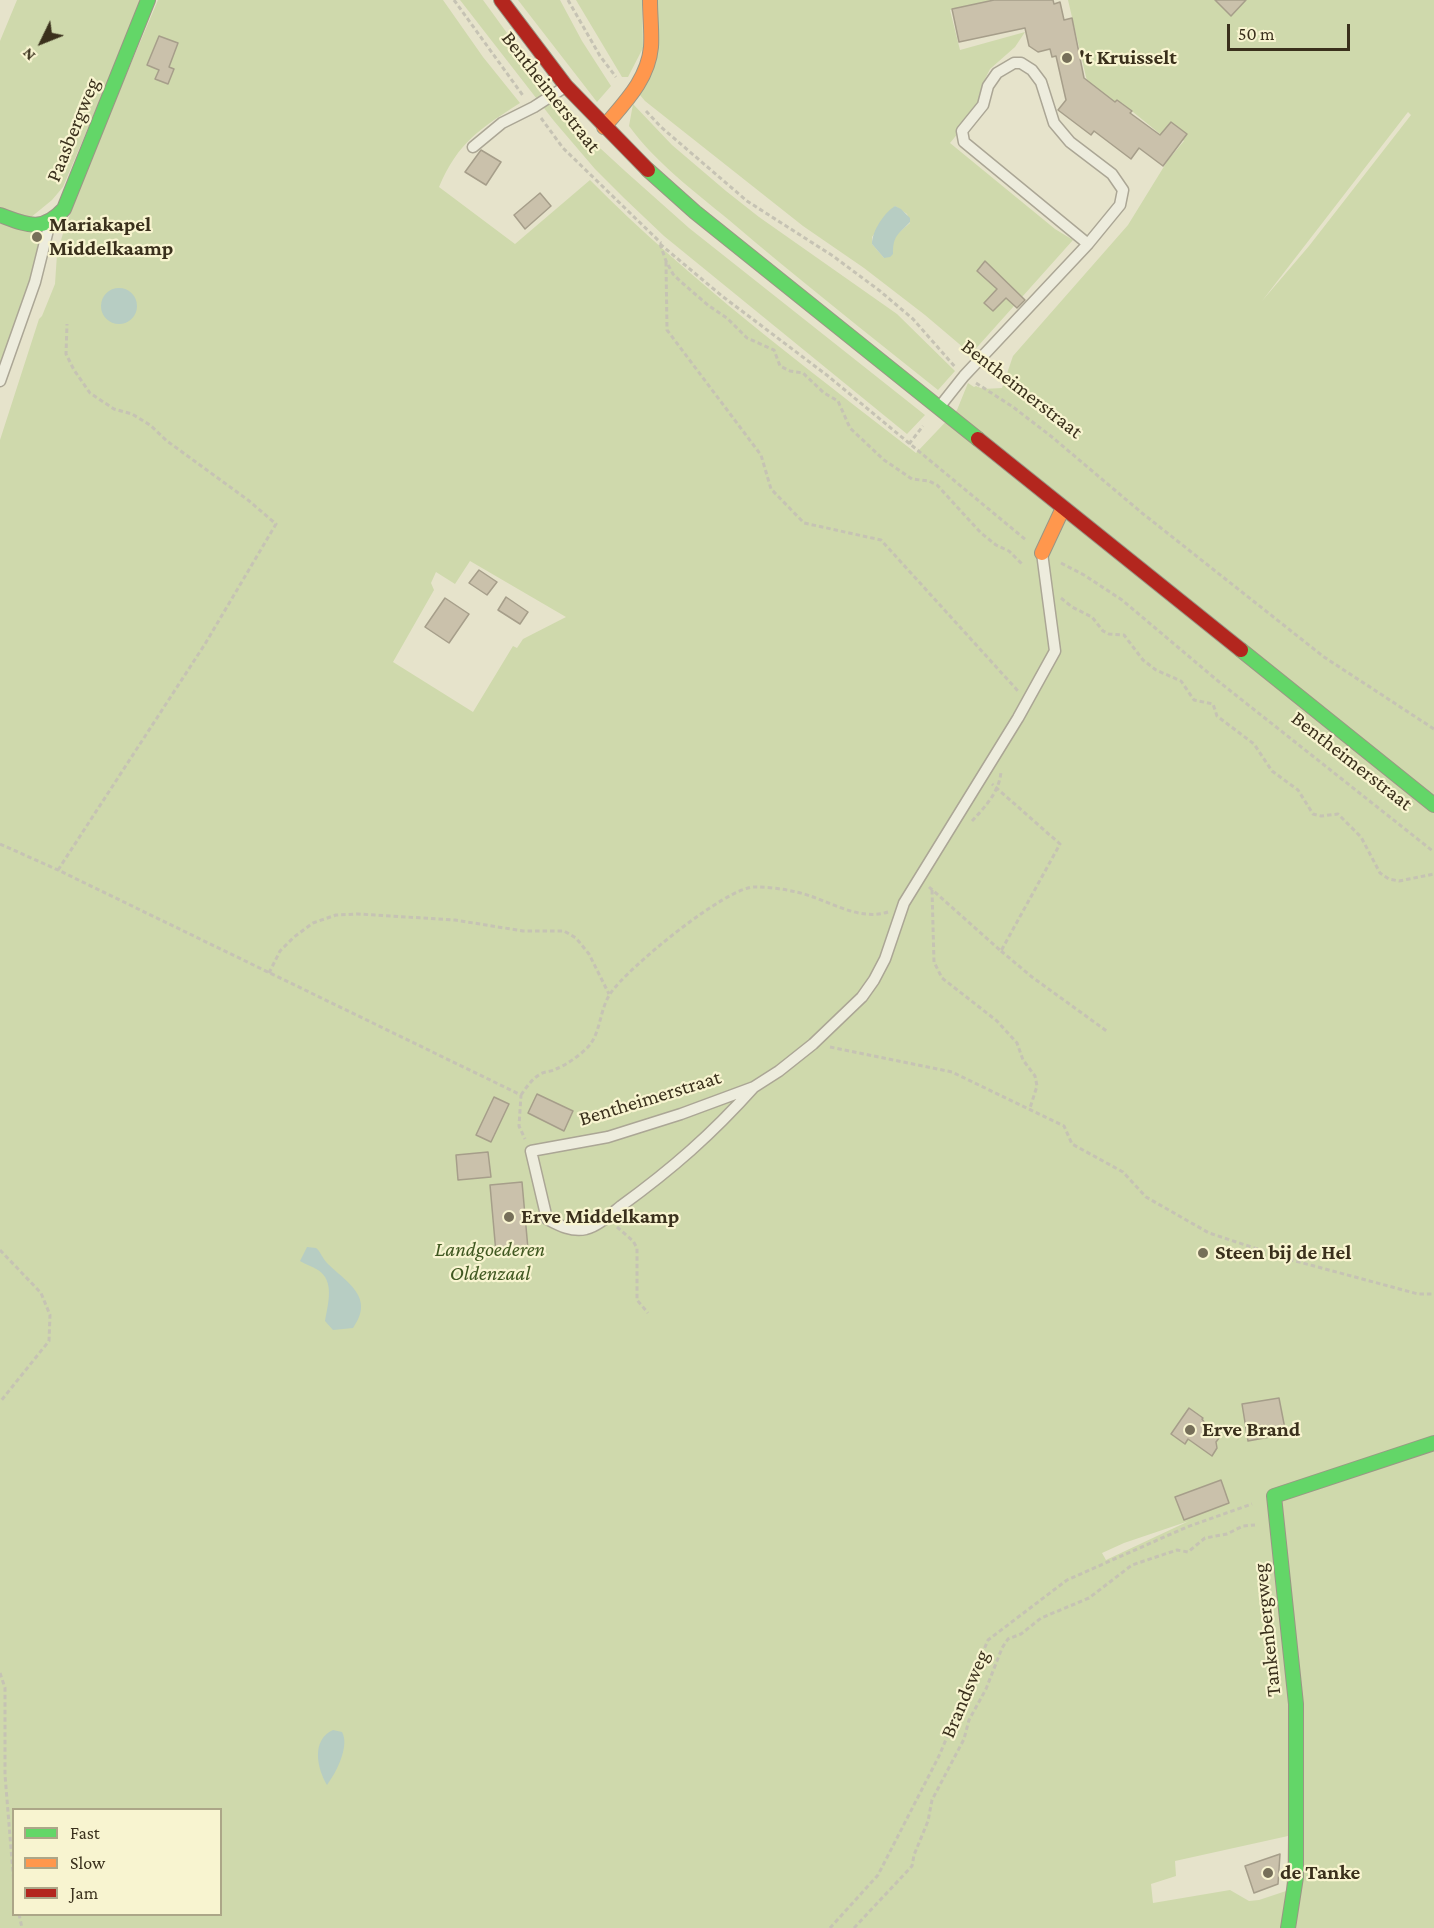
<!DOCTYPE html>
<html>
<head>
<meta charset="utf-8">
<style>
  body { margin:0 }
  #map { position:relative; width:1434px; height:1928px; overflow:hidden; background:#e6e3cb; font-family:"Crimson Pro",serif }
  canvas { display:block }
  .legend { position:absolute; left:12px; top:1808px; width:210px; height:108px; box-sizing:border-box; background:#f8f4d0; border:2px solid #aca688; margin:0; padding:8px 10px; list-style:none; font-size:18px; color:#3a301c }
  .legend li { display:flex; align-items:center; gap:12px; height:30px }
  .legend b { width:30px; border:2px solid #aca688 }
  .north { position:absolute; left:12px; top:12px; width:60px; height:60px; -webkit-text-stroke:4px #f8f4d0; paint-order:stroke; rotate:227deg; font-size:16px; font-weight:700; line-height:24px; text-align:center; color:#3a301c }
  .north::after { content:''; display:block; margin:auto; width:21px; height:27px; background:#3a301c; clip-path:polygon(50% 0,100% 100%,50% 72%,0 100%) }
  .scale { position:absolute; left:1227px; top:24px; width:123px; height:27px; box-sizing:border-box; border:3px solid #3a301c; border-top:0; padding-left:8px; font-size:18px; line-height:21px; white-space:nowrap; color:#3a301c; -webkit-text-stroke:4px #f8f4d0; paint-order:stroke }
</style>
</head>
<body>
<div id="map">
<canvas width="1434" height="1928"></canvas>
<ul class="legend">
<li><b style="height:8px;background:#63d668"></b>Fast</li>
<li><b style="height:8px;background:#ff974d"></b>Slow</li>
<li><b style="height:8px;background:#b3261e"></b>Jam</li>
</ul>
<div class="north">N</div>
<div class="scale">50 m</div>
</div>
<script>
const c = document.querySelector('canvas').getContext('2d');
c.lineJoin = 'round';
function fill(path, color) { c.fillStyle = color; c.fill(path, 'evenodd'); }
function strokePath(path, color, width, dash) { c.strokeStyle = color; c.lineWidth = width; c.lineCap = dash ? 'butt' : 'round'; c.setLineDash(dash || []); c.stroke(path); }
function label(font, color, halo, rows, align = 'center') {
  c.font = font + ' "Crimson Pro",serif'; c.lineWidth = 4.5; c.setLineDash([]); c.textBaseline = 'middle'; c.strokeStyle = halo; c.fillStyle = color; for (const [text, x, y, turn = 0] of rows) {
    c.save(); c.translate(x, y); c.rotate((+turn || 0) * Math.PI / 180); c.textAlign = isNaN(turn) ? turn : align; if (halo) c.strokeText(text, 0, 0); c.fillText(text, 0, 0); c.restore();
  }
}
fill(new Path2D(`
  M17,0h125l-79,187 -11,13 -22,18 -30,-9v-168z
  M158,0h285l40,57 37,46c-39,25 -62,39 -81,84l76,57 75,-64c100,101 214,186 326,273l41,-43 11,-27 6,4 2,-1 7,3 19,-1 11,-32 115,-131 40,-65 16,-19 -12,-10 -7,7 -43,-35 -4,5 -31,-27 -19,-81h366v1928h-1434v-1488l39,-121 3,-3 13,-32 2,-30 7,-24 32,-84zM1408,112l3,3 -102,131 -47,55zM470,561l96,56 -43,22 -6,9 -4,-2 -40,66 -80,-50 41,-72 -3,-7 5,-11 19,12zM1189,1521l-83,39 -4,-7 22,-10zM14,1810h206v104h-206zM1288,1836l-2,55 -27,9 -10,1 -19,-11 -77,13 -2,-19 25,-8 -1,-15z
  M460,0h23l77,106 28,31 37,34 64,57 236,187 -18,19 -243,-198 -40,-38 -29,-29 -41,-48z
  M518,0h42l22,41 29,45 -14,16z
  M576,0h66l1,48 -15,29h-6z
  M655,0h338l-43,10 10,40 65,-18 -10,15 -25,22 -8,16v19l-32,39 105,86 18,11 -102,114 -46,-39 -61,-47 -61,-42 -158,-125 -5,-6zM895,206l12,8 3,9 -14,12 -12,23 -12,-14v-7z
  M633,104l39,41 54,46 33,26 138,97 58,57 -17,19c-70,-56 -141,-112 -209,-170 -35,-29 -73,-57 -100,-94z
  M0,220l45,10 -45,149z`), '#cfd9ac');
fill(new Path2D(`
  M895,206l6,3 9,9v4c-12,13 -17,13 -17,32l-3,3 -6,1 -12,-14c0,-13 12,-31 23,-38z
  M101 306a18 18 0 1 1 36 0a18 18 0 1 1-36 0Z
  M307,1247l9,1c5,4 6,10 11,15 19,19 49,34 26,65l-20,2 -8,-9c3,-17 10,-40 -7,-51 -6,-4 -12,-5 -18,-9z
  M333,1730l9,2c8,14 -6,41 -15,53 -10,-17 -16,-45 6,-55z`), '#b7cdc3');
const building = new Path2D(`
  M994,0h59l1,4 6,-2 4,18 8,-2 12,60 31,24 2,-2 15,11 -2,2 30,22 11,-13 16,12 -24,32 -24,-18 -8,11 -37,-28 -3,4 -33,-25 8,-10 -10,-44 -4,1 -2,-8 -12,3 -9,-6 -4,-18 -66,14 -7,-33z
  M1215,0h31l-15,16z
  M159,36l19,7 -9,24 5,2 -6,15 -13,-5 4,-9 -12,-5z
  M481,150l20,12 -15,23 -21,-13z
  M540,193l11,13 -26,23 -11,-14z
  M985,261l40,39 -8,8 -11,-10 -13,13 -9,-8 13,-14 -20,-18z
  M479,570l18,12 -10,13 -18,-12z
  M506,597l22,15 -8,12 -22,-14z
  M445,598l24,16 -20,29 -24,-16z
  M537,1094l36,17 -9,20 -36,-18z
  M494,1097l15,7 -18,38 -15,-7z
  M488,1152l3,25 -33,3 -2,-25z
  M522,1182l6,67 -32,4 -6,-68z
  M1279,1398l7,36 -38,7 -6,-37z
  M1189,1408l14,10 -1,1 2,3 -2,4 17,12 -3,4 1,6 -5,8 -24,-17 -3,5 -14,-10z
  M1221,1480l8,23 -45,17 -9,-23z
  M1280,1854l-2,30 -24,9 -9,-27z`);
fill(building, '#cac1ab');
strokePath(building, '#a69e8a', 1.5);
const lane = new Path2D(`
  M473,147l29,-24 32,-16 31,-20
  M0,381l35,-99 14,-56
  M941,405l23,-29 124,-132 32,-39 3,-15 -11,-16 -42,-32 -16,-19 -13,-41 -9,-12 -11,-7h-7l-17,10 -9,13 -5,19 -21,26 2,11 124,102
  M754,1087c-42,47 -82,82 -133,119 -10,8 -23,20 -35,23 -14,3 -26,-3 -39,-10l-16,-68 77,-14 73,-23 73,-27 25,-16 34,-27 49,-47 12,-17 11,-21 19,-56 114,-185 37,-67 -13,-98`);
const fast = new Path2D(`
  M648,170l47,42 283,227
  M0,215c27,10 42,18 64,-6l84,-209
  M1241,650l193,155
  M1288,1928l8,-51v-173l-22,-208 160,-53`);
const slow = new Path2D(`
  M604,127c20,-24 44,-47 47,-80 1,-15 -1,-31 -1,-47
  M1042,553l21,-45`);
const jam = new Path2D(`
  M501,0l65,86 82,84
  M978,439l263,211`);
strokePath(lane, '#aba695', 13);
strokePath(fast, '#9a9685', 16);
strokePath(slow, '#9a9685', 16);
strokePath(jam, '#9a9685', 16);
strokePath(new Path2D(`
  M454,0l70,97
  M568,0l32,56 16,21
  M646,111l15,16 86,74 86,55 47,35 33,28 43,49
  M541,118l22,30 98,95
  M660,244l6,17 7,13 7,7 29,25 18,12 20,20 27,12 6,16 10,5 13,2 21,20 14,8 12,27 34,32 28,19 17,2 8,4 44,48 15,12 13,6 14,14
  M660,244l62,52 106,80 198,164
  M666,262l1,68 94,125 10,34 33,34 77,17 137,151
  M976,383l37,24 39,30 90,76 182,144 110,72
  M909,444l14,-18
  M1061,563l23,12 38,25 96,81 216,171
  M1061,598l11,9 20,10 11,14 6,3 15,1 19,25 13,10 25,11 13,19 19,4 4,12 37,28 18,27 26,19 15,24 8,2 17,-2 23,23 19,36 9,6 10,2 35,-7
  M972,821c13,-14 28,-30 29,-50
  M0,844l58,26 463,225 -2,31 6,13
  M58,870l147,-226 71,-120 -28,-24 -81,-59 -17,-16 -18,-11 -18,-5 -24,-16 -16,-23 -8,-16 1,-30
  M929,887l72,64 59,-107 -68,-60
  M932,890l2,72 8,16 55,43 20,22 6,17 12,16 2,10 -7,22
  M1001,951l31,26 76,55
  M269,973l11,-22 14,-14 19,-14 23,-8 22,-1 97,6 68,11h41l12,7 13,16 20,40
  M830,1047l122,25 112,54 8,18 51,28 23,25 63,36 79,26 130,35h16
  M521,1095c5,-7 10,-15 18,-20 5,-4 12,-3 17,-6 10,-4 23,-13 31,-21 14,-14 12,-37 23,-54 16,-25 117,-108 145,-107 13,0 29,2 41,5 30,6 61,30 92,20
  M617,1227l16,14 4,7v52l11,13
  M0,1250l41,43 9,22 -1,26 -49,61
  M0,1673l5,15v87l9,110
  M19,1914l3,14
  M830,1928l48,-53 61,-119 49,-116 79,-60 120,-53 65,-23
  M854,1928l58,-62 2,-11 14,-34 4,-21 32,-61 5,-19 17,-31 16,-41 6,-9 13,-5 20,-16 48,-20 43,-33 45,-15 11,2 17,-14 22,-4 16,-8 12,-1`), '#c6c3b4', 3, [4.5, 3]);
strokePath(lane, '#edecdd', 10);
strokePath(fast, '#63d668', 14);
strokePath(slow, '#ff974d', 14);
strokePath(jam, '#b3261e', 14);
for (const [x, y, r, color] of [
  [1067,58,6,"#766f59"],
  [37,237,6,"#766f59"],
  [509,1217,6,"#766f59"],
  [1203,1253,6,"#766f59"],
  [1190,1430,6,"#766f59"],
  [1268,1873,6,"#766f59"]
]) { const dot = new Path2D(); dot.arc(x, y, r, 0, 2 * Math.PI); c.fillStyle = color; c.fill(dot); strokePath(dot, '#f8f4d0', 2); }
label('bold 21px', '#3a301c', '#f8f4d0', [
  ["'t Kruisselt",1079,58],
  ["Mariakapel",49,225],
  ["Middelkaamp",49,249],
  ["Erve Middelkamp",521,1217],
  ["Steen bij de Hel",1215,1253],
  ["Erve Brand",1202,1430],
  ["de Tanke",1280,1873]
], 'left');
label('21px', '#3a301c', '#f8f4d0', [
  ["Bentheimerstraat",551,92,52],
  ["Paasbergweg",73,130,-68],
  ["Bentheimerstraat",1022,389,38],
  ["Bentheimerstraat",1352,761,38],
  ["Bentheimerstraat",650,1098,-17],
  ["Tankenbergweg",1267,1630,-96],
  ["Brandsweg",965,1694,-67]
]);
label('italic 21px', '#405821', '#f8f4d0', [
  ["Landgoederen",490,1250],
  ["Oldenzaal",490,1274]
]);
</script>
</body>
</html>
